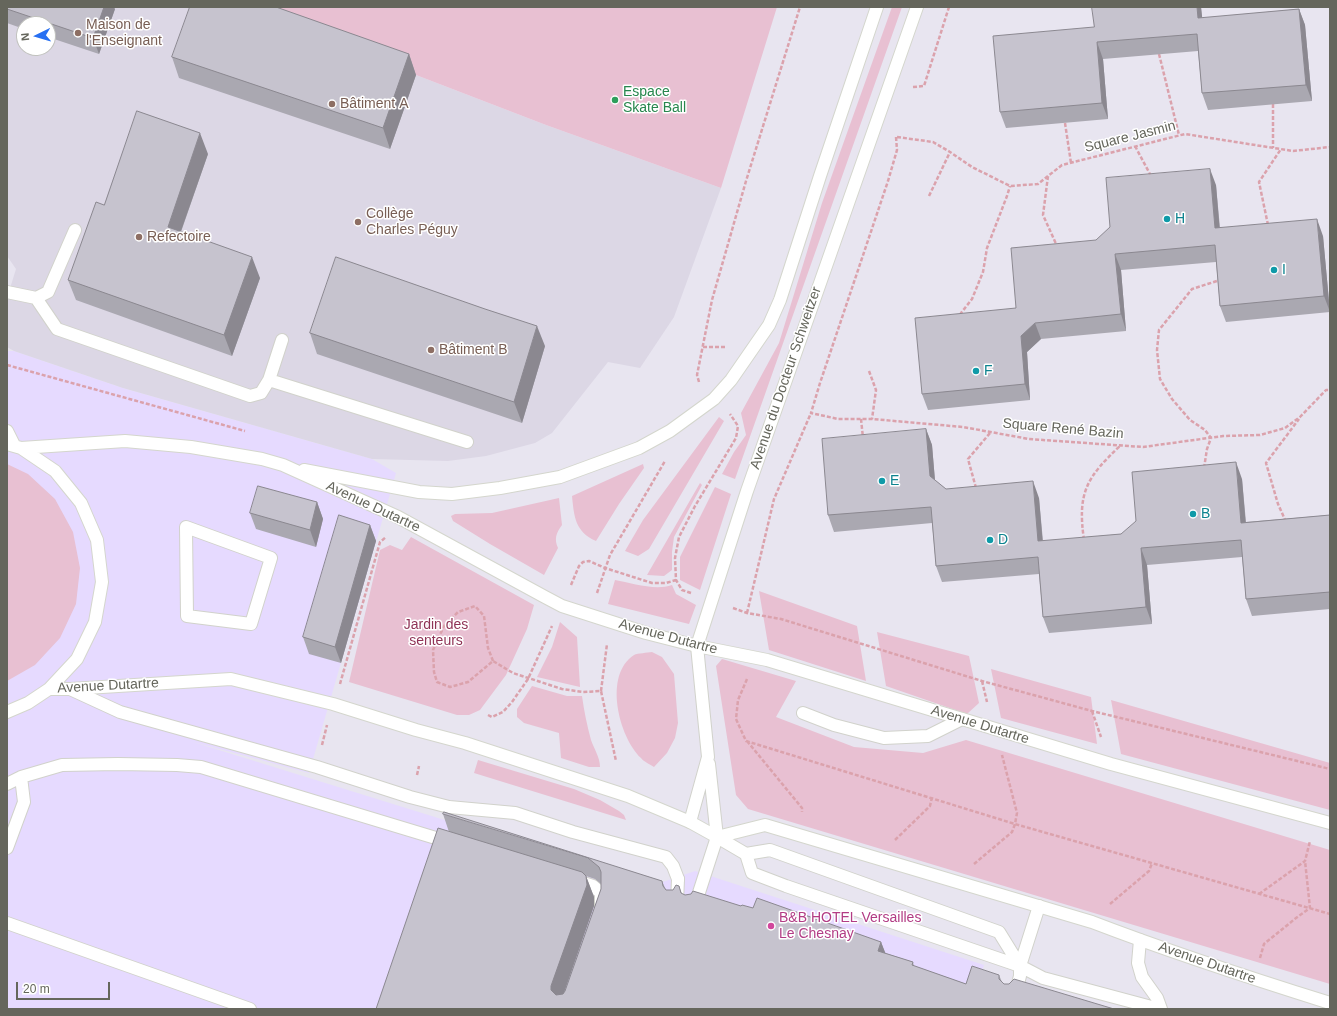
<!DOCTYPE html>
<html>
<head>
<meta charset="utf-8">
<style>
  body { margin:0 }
  #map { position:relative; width:1337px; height:1016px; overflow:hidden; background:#e8e5f0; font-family:Helvetica,sans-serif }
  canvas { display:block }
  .frame { position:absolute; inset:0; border:8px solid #65665c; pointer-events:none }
  .north { position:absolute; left:16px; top:16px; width:40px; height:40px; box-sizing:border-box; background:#fff; border:1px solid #c1c2be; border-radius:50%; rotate:265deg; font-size:11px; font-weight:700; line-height:16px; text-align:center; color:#65665c }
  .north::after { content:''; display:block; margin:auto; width:14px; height:18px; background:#2870f2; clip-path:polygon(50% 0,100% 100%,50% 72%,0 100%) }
  .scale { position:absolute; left:16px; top:982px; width:94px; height:18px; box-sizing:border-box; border:2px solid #65665c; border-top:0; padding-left:5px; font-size:12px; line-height:14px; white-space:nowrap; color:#65665c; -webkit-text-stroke:3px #fff; paint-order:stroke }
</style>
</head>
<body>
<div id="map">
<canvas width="1337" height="1016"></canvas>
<div class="frame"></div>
<div class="north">N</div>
<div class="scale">20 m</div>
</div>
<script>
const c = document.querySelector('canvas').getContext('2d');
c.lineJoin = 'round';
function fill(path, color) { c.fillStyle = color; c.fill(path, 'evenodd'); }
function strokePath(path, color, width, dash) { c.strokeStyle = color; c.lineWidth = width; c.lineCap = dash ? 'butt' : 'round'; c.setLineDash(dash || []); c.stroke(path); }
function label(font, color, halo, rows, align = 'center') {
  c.font = font + ' Helvetica,sans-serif'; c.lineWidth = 3; c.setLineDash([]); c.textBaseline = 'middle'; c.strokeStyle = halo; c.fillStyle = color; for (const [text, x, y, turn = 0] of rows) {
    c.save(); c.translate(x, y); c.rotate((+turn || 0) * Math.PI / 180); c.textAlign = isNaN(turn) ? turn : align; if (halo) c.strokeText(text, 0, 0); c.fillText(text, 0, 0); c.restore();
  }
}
fill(new Path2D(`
  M7,351h7l109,37 249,71 24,14 -87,300 -119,-32 464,144 41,-14 289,94 -14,44h-963z`), '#e6daff');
fill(new Path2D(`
  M7,7h218l191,68 130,50 175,63 -47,129 -34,51 -32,-6 -56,71 -17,10 -49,13 -38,5 -76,-2 -249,-71 -109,-37 -7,-4v-49l9,-29 -9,-13zM24,24h24v24h-24z`), '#dcd7e5');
fill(new Path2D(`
  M225,7h552l-56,181 -175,-63 -130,-50z
  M892,7h10l-167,472 -13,-5 12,-22 12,-17 -5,-22 38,-70 43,-140z
  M719,417l5,4 -75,128 -11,7 -13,-5 18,-31z
  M7,464l21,10 27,25 18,33 7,36 -4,36 -16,34 -25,27 -28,16z
  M643,464l1,4 -25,36 -23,37c-21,-9 -22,-25 -24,-45z
  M700,483l2,2 -28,52 -2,15v18l-8,6 -17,-1z
  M715,487l16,7 -31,96 -20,-10v-23z
  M559,498l3,27c-6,8 -8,14 -4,23l-14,27 -54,-31 -37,-23 -2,-5 4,-2 37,-1z
  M411,537l123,68 -7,24 -21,46 -26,35 -11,5h-12l-108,-33 31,-132 10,-5 12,5z
  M615,580c17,3 40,11 57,5l4,9 20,11 -7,19 -81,-20z
  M759,591l98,35 9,55 -97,-31z
  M560,622l17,15 3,50 -43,-10 15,-30z
  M877,632l92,24 10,47 -12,11 -81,-28z
  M652,652l10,5 12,17 4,49 -3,15 -8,15 -13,14c-4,-3 -10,-5 -13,-9 -22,-21 -38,-83 -7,-103 4,-2 13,-2 18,-3z
  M722,659l74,22 -20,36 78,30 69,6 43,-13 364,110v134l-582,-175 -12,-14 -20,-129z
  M991,669l100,28 6,47 -96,-26z
  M532,686l35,10h15c2,15 5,29 9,44 3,9 9,17 9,27h-11l-28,-9 -2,-25 -35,-10 -7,-6v-8z
  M1111,700l219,63v47l-209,-56z
  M478,760l96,29 26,11 19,11 5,4 2,5 -152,-47z`), '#e8c0d2');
const service = new Path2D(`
  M75,230l-27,62 -12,6 21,31 193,67 11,-3 8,-13 198,62
  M7,292l29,6
  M269,380l13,-40
  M186,527l85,31 -20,66 -64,-8z
  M70,689l50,23 197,55 93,30 39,10 66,6 58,19 93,25 7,9 5,13
  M803,713l31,12 50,13 44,-2 34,-17
  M7,784l14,-7 41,-12 56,-1 59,1 24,2 248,75
  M717,837l29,17 24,-4 229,82 21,34
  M7,848l17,-46 -3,-25
  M746,854l6,19 34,13 234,80 23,12 116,31
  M574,880l19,6 8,7v15
  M7,923l243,86
  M1140,940l-2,23 4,14 15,21 4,11
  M1015,995l5,-19v-10l19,-60`);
const minor = new Path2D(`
  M677,902l1,-23
  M694,908l23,-71`);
const tertiary = new Path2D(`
  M709,764l8,73
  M690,822l18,-65 -11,-111`);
const secondary = new Path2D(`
  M7,431l7,14
  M7,444l14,4 34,23 26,32 16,37 5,42 -7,40 -18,37 -28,30 -21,14 -21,9
  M21,448l104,-7 66,6 71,12 21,6 115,52 147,80 17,9 84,27 51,13 70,14 344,104 219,59
  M304,470l115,22 33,2 48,-6 60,-11 79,-29 31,-17 44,-32 17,-19 38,-55 11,-25 40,-124 57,-169
  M697,646l50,-155 170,-484
  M49,689h21l161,-10 102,25 83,26 49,13 163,53 62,26 27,15 48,-12 327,97c78,30 158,56 238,81`);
strokePath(service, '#d1d2cb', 14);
strokePath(minor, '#d1d2cb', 14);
strokePath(tertiary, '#d1d2cb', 14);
strokePath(secondary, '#d4d6cd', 14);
strokePath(new Path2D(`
  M1159,54l20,81
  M913,87l11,-1 25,-79
  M1273,104v44
  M1065,123l6,40
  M896,137l1,13 -9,31 -68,202 -9,30 27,6h34l91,8 66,12 114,8 80,-11 37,-1 25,-7 15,-11 26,-27h4
  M897,137l36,5 17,10 22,15 38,19 28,-2 24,-19 123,-31 108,17 37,-4
  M1135,146l16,30
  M1048,176l-5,39 14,31
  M929,196l21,-44
  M1268,225l-9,-43 22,-33
  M961,315v-2l11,-14 11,-27 4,-24 20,-52 3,-10
  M703,347h23
  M7,365l238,66
  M869,371l7,19 -4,29
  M699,382l-2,-7 15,-75 34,-119 54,-174
  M861,419l2,19
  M1204,468l3,-19 4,-11 -6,-8 -15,-10 -18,-21 -12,-20 -3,-29 2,-20 33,-41 28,-9
  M976,488l-8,-29 22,-26
  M1286,522l-8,-18 -12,-41 33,-44
  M1084,540c-7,-48 3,-63 37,-95
  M571,585l8,-19 4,-4 6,-1 16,7 47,15h14l10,-3
  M597,593l13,-38 55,-94
  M691,593l-9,-3 -6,-10 -1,-22 4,-21 16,-31 41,-68 2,-12 -8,-12
  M733,608l14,5 34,6 201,62 110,30 238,58
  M747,613l27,-114 37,-86
  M493,661l-5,-13 -4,-32 -9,-10 -17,6 -14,14 -11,24 1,22 3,10 13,5 18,-5 25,-21 20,12 49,16 21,3 18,-1 15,70
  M747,679l-9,21 -2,19 10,22 269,83 315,90
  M982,681l5,21
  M340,684l40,-142 6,-5
  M601,691l6,-47
  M1092,711l9,26
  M488,715l4,2 11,-5 9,-10 16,-23 24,-53
  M747,741l55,67v4
  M322,745l5,-20
  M417,775l2,-9
  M895,840l35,-34 2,-9
  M974,864l38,-32 3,-8 2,-11 -15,-58
  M1259,894l46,-33 5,-20
  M1110,904l39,-33 3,-8
  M1260,958l4,-14 32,-26 14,-10 -5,-47`), '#dba2ac', 2.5, [4, 2]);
strokePath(service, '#fff', 12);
strokePath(minor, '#fff', 12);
strokePath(tertiary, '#fff', 12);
strokePath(secondary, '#fff', 12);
fill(new Path2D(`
  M7,7l108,2 -16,45 -51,-17v-13h-24v5l-17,-6z
  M1201,7l1,11 97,-9 6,16 7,76 -104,9 -6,-17 -4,-42 -95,8 5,60 -102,9 -6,-16 94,-85z
  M409,54l7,21 -26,74 -211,-71 -7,-21z
  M208,154l-27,78 79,46 -28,78 -156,-56 -8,-20 36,-75z
  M1216,185l4,43 103,8 7,76 -104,10 -6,-16 -4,-44 -95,8 5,61 -85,8 -14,13 3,48 -102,10 -6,-16 94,-86 80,-68z
  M310,333l235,13 -23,77 -205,-69z
  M926,429l6,16 3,35 11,9 93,9 4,43 78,-7 121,-55 4,43 84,-7v94l-78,7 -6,-17 -4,-42 -95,8 5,59 -103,9 -6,-16 -4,-43 -97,8 -6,-16 -4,-43 -98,9 -6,-17z
  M317,502l6,17 -7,28 -60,-18 -6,-16z
  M370,525l6,16 -35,122 -32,-9 -6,-17z
  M443,814l219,67 4,9h7l6,-4 3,8 3,1 56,11 140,36 4,11 28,9 1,4 52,18 33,-9 3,7 2,2 -628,25 73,-177zM586,876l9,3 6,5v5l-36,102 -1,2 30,-87v-9z`), '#aaa8b1');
fill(new Path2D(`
  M104,7h10l1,2 -16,45 -6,-16z
  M1197,7h4l3,27 -6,-16z
  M1299,9l6,16 7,76 -6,-16z
  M1097,42l6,17 5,60 -6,-16z
  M409,54l7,21 -26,74 -7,-21z
  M200,133l8,21 -33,94 -7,-21z
  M1210,169l6,16 5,60 -6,-17z
  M1317,219l6,17 7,76 -6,-16z
  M1115,254l6,16 5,61 -5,-17z
  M252,257l8,21 -28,78 -8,-21z
  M1035,323l6,16 -14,13 3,48 -5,-16 -4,-48z
  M537,326l8,20 -23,77 -8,-21z
  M926,429l6,16 4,48 -6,-17z
  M1236,462l6,17 5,60 -6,-16z
  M1033,481l6,17 5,60 -6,-17z
  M317,502l6,17 -7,28 -6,-17z
  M370,525l6,16 -35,122 -6,-16z
  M1141,548l6,17 5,59 -6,-17z
  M586,876l8,21v9l-35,101 -8,-17v-4z
  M881,942l8,20 -11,-11z`), '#8b8890');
const building = new Path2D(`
  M7,7h97l-11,31 -86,-29z
  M190,7h86l133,47 -26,74 -211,-71z
  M1092,7h105l1,11 101,-9 7,76 -104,8 -5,-59 -100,8 5,61 -102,9 -7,-76 101,-9z
  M137,111l63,22 -32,94 84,30 -28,78 -156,-55 28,-78 8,3z
  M1210,169l5,59 102,-9 7,77 -104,10 -5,-61 -100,9 6,60 -86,9 -14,13 4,48 -103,10 -7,-76 101,-10 -5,-60 85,-8 14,-13 -4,-49z
  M336,257l149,52 52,17 -23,76 -204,-69z
  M926,429l4,47 16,13 87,-8 5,60 83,-7 15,-13 -4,-49 104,-10 5,61 89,-8v77l-84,7 -5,-59 -100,8 5,59 -103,10 -5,-60 -102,9 -5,-59 -103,8 -6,-76z
  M258,486l59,16 -7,28 -60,-17z
  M339,515l31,10 -35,122 -32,-10z
  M444,812l218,69 1,5 3,4h7l3,-5 3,1 2,7 4,2 6,-1 2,-3 48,15 1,-1 11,3 4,-10 124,44 -3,9 35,11 -1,3 54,19 6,-18 27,9v4l5,5h5l5,-5 100,30h-738l62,-181 144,44 4,4 1,9 -36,101v4l5,5 7,-1 2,-3 36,-102v-17l-2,-5 -11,-9 -145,-44z`);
fill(building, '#c6c3ce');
strokePath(building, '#8b8890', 1);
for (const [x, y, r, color] of [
  [78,33,4,"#8d6e63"],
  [615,100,4,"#2e9e5b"],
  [332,104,4,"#8d6e63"],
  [1167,219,4,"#0f9aa8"],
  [358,222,4,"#8d6e63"],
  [139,237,4,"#8d6e63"],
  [1274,270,4,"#0f9aa8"],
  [431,350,4,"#8d6e63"],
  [976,371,4,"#0f9aa8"],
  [882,481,4,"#0f9aa8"],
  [1193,514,4,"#0f9aa8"],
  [990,540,4,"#0f9aa8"],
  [771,926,4,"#d1479c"]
]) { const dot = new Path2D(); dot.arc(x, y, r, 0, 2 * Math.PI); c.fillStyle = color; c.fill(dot); strokePath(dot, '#fff', 1.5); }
label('14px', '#785e54', '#fff', [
  ["Maison de",86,25],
  ["l'Enseignant",86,41],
  ["Bâtiment A",340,104],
  ["Collège",366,214],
  ["Charles Péguy",366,230],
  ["Refectoire",147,237],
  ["Bâtiment B",439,350]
], 'left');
label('14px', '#27864d', '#fff', [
  ["Espace",623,92],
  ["Skate Ball",623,108]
], 'left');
label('14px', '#65665c', '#fff', [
  ["Square Jasmin",1130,137,-14],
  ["Avenue du Docteur Schweitzer",786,378,-71],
  ["Square René Bazin",1063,429,5],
  ["Avenue Dutartre",373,507,25],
  ["Avenue Dutartre",668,637,15],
  ["Avenue Dutartre",108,686,-3],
  ["Avenue Dutartre",980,725,17],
  ["Avenue Dutartre",1207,963,19]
]);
label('14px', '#0d838f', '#fff', [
  ["H",1175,219],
  ["I",1282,270],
  ["F",984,371],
  ["E",890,481],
  ["B",1201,514],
  ["D",998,540]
], 'left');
label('14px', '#8f3356', '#fff', [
  ["Jardin des",436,625],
  ["senteurs",436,641]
]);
label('14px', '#b23c85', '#fff', [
  ["B&B HOTEL Versailles",779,918],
  ["Le Chesnay",779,934]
], 'left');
</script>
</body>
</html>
